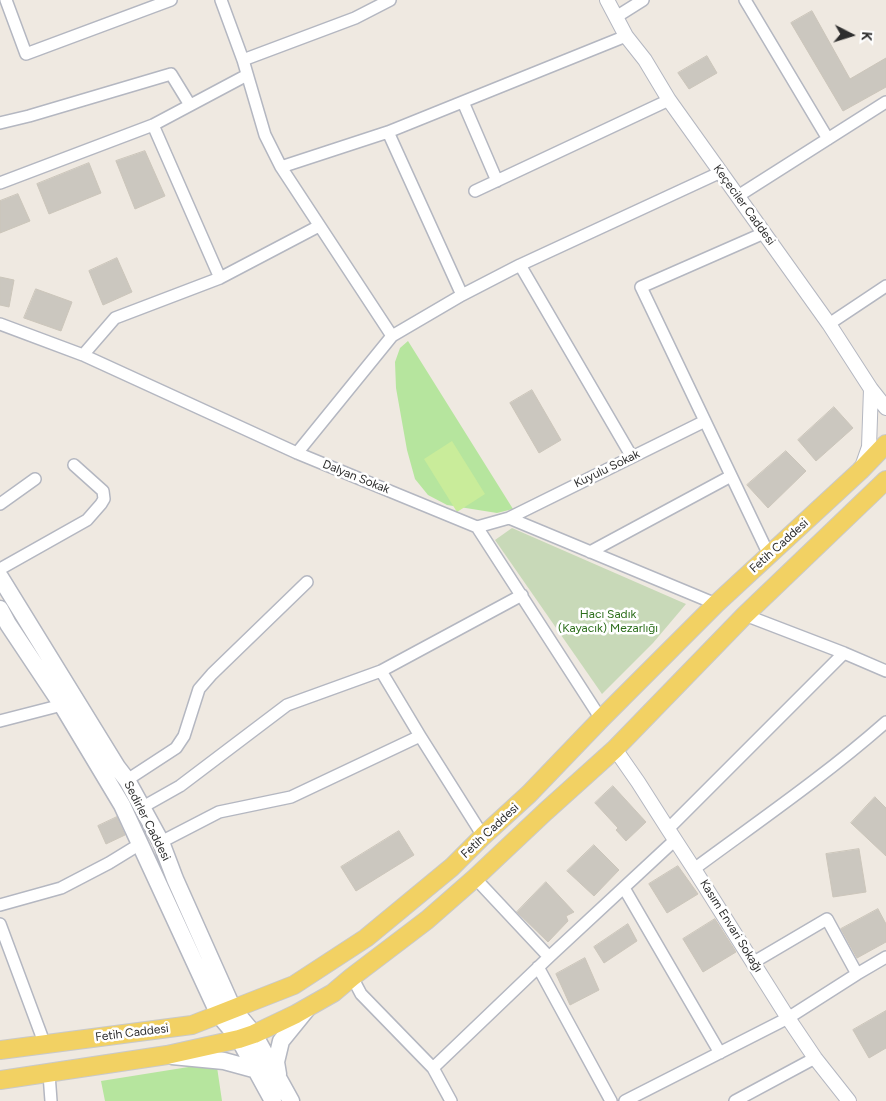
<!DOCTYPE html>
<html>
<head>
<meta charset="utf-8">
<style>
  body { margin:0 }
  #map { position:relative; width:886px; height:1101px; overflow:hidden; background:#efe9e1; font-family:Figtree,sans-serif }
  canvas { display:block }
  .north { position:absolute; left:826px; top:10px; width:50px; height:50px; -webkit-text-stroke:4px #fff; paint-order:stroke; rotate:95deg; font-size:14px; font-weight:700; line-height:20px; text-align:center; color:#2e2e2e }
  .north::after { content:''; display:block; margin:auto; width:18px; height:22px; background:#2e2e2e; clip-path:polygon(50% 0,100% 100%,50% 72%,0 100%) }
</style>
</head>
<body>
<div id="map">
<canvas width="886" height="1101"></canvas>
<div class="north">K</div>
</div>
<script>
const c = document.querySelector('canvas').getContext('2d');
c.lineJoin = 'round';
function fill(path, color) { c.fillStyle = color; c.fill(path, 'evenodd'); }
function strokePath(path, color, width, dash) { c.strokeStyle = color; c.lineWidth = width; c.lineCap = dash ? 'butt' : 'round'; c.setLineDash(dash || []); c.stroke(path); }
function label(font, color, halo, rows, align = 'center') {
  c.font = font + ' Figtree,sans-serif'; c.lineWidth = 5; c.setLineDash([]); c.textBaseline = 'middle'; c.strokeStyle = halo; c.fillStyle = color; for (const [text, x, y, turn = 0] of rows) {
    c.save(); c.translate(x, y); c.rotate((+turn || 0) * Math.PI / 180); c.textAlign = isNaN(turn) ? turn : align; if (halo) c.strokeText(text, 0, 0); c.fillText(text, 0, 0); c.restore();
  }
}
fill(new Path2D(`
  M408,341l105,168 -16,4 -50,-8 -19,-10 -13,-16 -8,-29 -11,-62 -1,-26 5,-14z
  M201,1065l16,2 5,34h-117l-4,-20z`), '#b6e59e');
fill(new Path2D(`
  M512,528l174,76 -33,39 -51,51 -107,-154z`), '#c8d9b8');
fill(new Path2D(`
  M452,441l33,53 -28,18 -33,-53z`), '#c9ec9a');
const building = new Path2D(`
  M812,11l38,68 36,-21v29l-43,24 -52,-88z
  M707,56l10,17 -28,16 -11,-16z
  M145,151l20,45 -30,13 -19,-48z
  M89,163l12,30 -52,21 -12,-30z
  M18,194l12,27 -30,12v-32z
  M117,258l15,34 -29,13 -14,-34z
  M0,277l14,3 -5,27 -9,-2z
  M36,289l36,13 -11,29 -37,-13z
  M532,390l29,50 -22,13 -29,-50z
  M834,407l19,21 -37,33 -18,-21z
  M786,451l20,20 -38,37 -21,-23z
  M613,786l33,36 -20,19 -10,-11 2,-2 -23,-25z
  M875,797l11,11v48l-35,-33z
  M117,817l8,18 -19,9 -8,-18z
  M399,831l15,24 -58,36 -15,-24z
  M594,845l25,25 -25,26 -27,-25z
  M859,849l7,43 -33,5 -7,-43z
  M678,866l20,28 -31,19 -18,-29z
  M546,882l28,30 -8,4 2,5 -20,21 -31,-30z
  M878,909l8,15v18l-29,16 -16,-29z
  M715,919l21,33 -33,20 -20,-33z
  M628,924l9,17 -33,22 -10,-16z
  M585,958l14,32 -29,15 -14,-31z
  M886,1011v37l-17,10 -16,-28z`);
fill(building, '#cbc7bf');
strokePath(building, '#cbc5ba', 1);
const minor = new Path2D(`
  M6,0l20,54 145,-54
  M221,0l22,60 22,75 16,32 111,169
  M745,0l83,139
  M616,17l27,-17
  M243,60l112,-42 35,-18
  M463,102l34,79
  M0,123l29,-7 142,-42 19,31
  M153,125l67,153
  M388,132l74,163
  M281,167l107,-35 238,-96
  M0,183l153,-58 94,-50
  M475,191l194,-91
  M738,196l148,-94
  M764,233l-123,54 128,268
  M520,265l112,192
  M0,324l83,31 214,98 180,74 32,-9 207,86
  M829,324l57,-38
  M83,355l32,-37 105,-40 99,-52
  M297,453l95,-117 70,-41 58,-30 201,-93
  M0,504l35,-25
  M509,518l196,-97
  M477,527l124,192
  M590,552l141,-76
  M0,569l87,-49 14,-16 3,-5 -1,-8 -29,-26
  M745,615l99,38 42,18
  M381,671l39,65 63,100
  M0,721l62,-16 5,-4
  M127,780l49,-32 8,-12 15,-47 13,-15 95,-92
  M141,808l39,-22 107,-81 94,-34 141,-76
  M668,829l176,-176
  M161,842l58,-30 72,-15 129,-61
  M694,869c65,-48 132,-94 192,-147
  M475,878l74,79
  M624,888l96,165
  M0,905l61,-17 48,-25 31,-19
  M0,924l45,121
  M754,962l73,-43 30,55
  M538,967l73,134
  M352,977l9,17 72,74 18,33
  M433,1068l116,-111 126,-117
  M49,1074l2,27
  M625,1101l163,-83 69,-44 29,-17
  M735,1101l80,-43`);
const tertiary = new Path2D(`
  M607,0l19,36 19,24 24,40 160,224 42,65 15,19
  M862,467l7,-20 2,-58
  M615,749l23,33 30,47 26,40 94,149 27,40 34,43`);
const secondary = new Path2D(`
  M0,577l117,190 10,13 34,62 14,37 58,130 21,25 37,67
  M0,609l8,15 54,81 60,100 97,210 20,24 34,62
  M172,1056l52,5 33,9
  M278,1074l-2,-12 5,-21 26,-32`);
const primary = new Path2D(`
  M0,1050l192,-25 102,-40 72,-47 86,-71 31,-31 46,-42 72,-75 115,-115 144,-133 26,-27
  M0,1080l167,-25 72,-16 15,-5 42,-20 37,-21 19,-16 75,-57 48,-42 70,-66 70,-63 130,-134 141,-135`);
strokePath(minor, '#b4b7c1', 14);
strokePath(tertiary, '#b4b7c1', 16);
strokePath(secondary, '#b4b7c1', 19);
strokePath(primary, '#c9c9c9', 20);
strokePath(minor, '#fff', 11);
strokePath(tertiary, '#fff', 14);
strokePath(secondary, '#fff', 16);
strokePath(primary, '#f2d163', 18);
label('12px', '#2e2e2e', '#fff', [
  ["Keçeciler Caddesi",744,205,54],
  ["Kuyulu Sokak",607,469,-26],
  ["Dalyan Sokak",356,477,22],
  ["Fetih Caddesi",779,546,-42],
  ["Sedirler Caddesi",147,821,63],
  ["Fetih Caddesi",490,831,-43],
  ["Kasım Envari Sokağı",731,926,58],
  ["Fetih Caddesi",132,1033,-7]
]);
label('12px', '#2c6e1b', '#fff', [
  ["Hacı Sadık",608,614],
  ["(Kayacık) Mezarlığı",608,628]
]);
</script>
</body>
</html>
